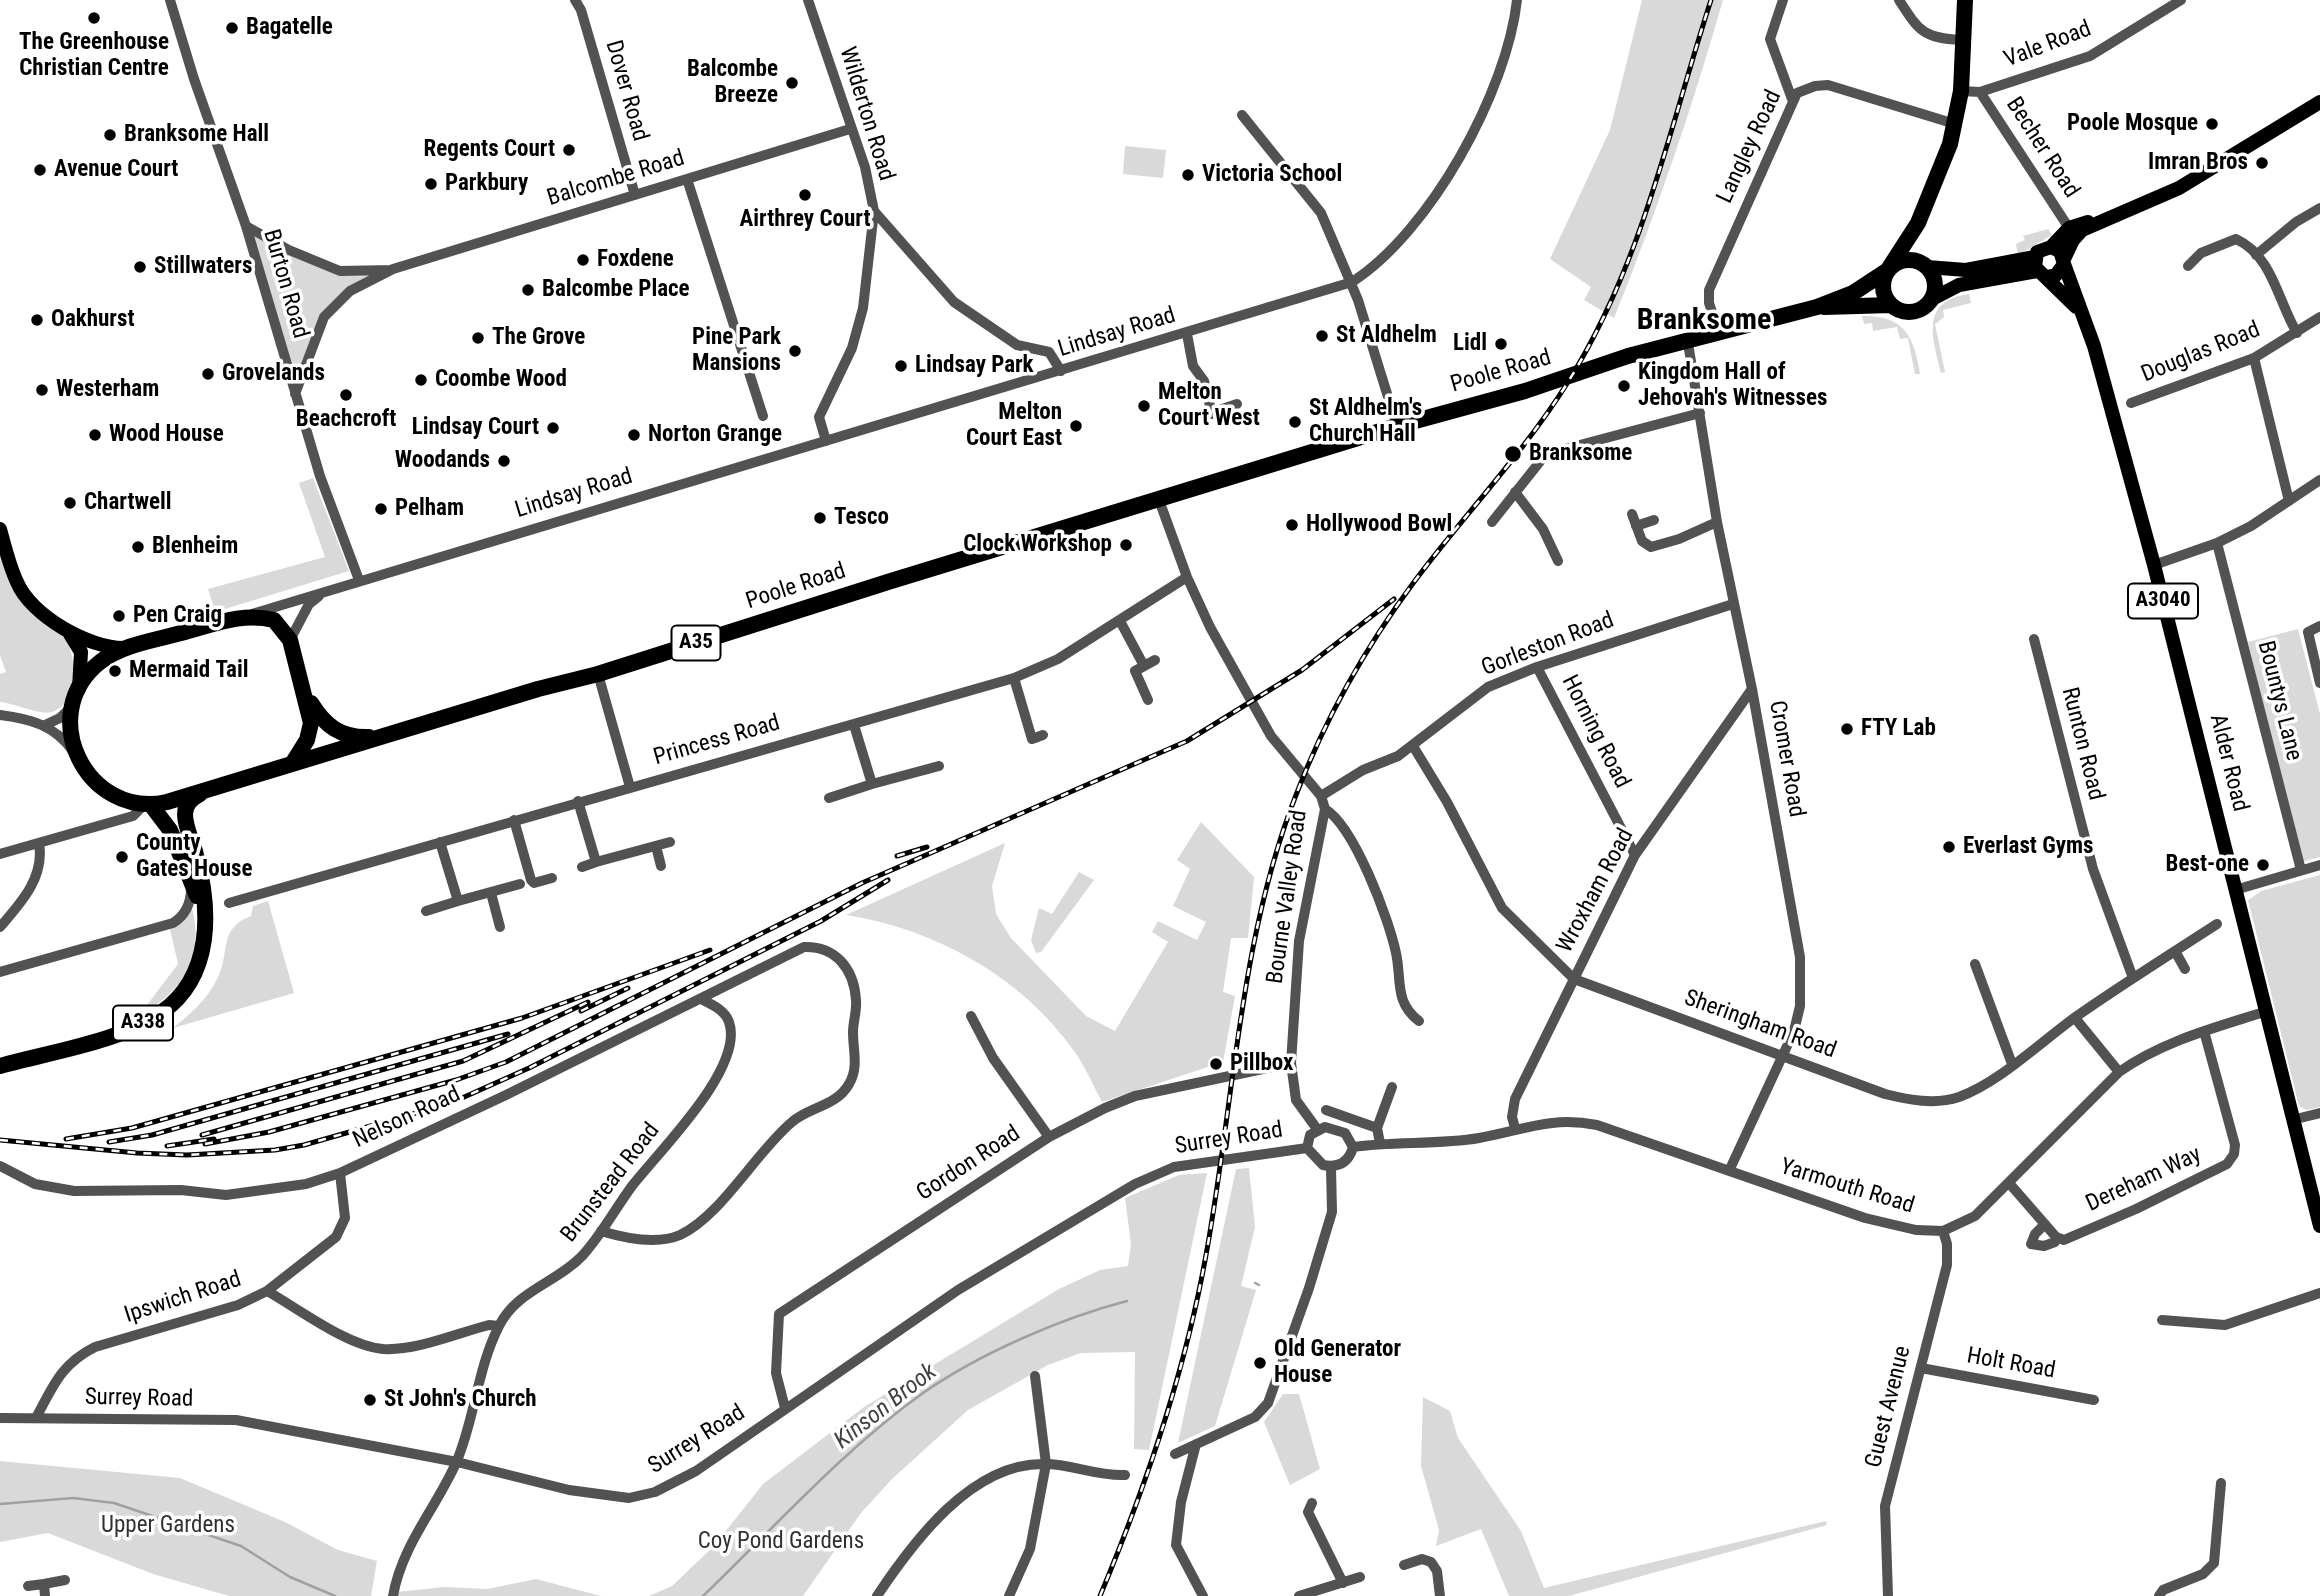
<!DOCTYPE html>
<html>
<head>
<meta charset="utf-8">
<style>
  body { margin:0 }
  canvas { display:block; background:#fff }
</style>
</head>
<body>
<canvas width="2320" height="1596"></canvas>
<script>
const c = document.querySelector('canvas').getContext('2d');
c.lineJoin = 'round';
function fill(path, color) { c.fillStyle = color; c.fill(path, 'evenodd'); }
function strokePath(path, color, width, dash) { c.strokeStyle = color; c.lineWidth = width; c.lineCap = dash ? 'butt' : 'round'; c.setLineDash(dash || []); c.stroke(path); }
function label(font, color, halo, rows, align = 'center') {
  c.font = font + ' "Roboto Condensed",sans-serif'; c.lineWidth = 7; c.setLineDash([]); c.textBaseline = 'middle'; c.strokeStyle = halo; c.fillStyle = color; for (const [text, x, y, turn = 0] of rows) {
    c.save(); c.translate(x, y); c.rotate((+turn || 0) * Math.PI / 180); c.textAlign = isNaN(turn) ? turn : align; if (halo) c.strokeText(text, 0, 0); c.fillText(text, 0, 0); c.restore();
  }
}
fill(new Path2D(`
  M1642,0h81c-31,108 -67,214 -109,318l-30,-18 7,-13 -41,-28 60,-129z
  M1125,146l41,4 -3,28 -40,-4z
  M246,226l94,45h50l-40,20 -26,26 -29,77z
  M2048,229l4,6 -34,20 -2,-11 9,-4 -2,-4z
  M1969,294l2,9 -28,7 1,7 -9,7 10,48 -4,1c-8,-35 -22,-72 28,-79z
  M1862,316c42,-1 52,20 58,58h-5l-7,-36 -8,1 -3,-12 -24,4 -1,-8 -8,1z
  M313,478l36,93 -134,41 -7,-23 117,-32 -26,-74z
  M0,529c5,17 9,42 19,57 27,39 53,34 56,92 0,14 -9,29 -23,34 -11,4 -38,-9 -52,-10v-28l6,-2 -6,-17z
  M2298,629l22,85v143l-19,5 -53,-220z
  M1201,822l53,55 -6,61h-17l-8,54 12,4 -12,66 -121,40c-9,-17 -17,-36 -28,-51 -53,-75 -139,-122 -228,-136l159,-72 -13,43 4,28 15,24 75,78 29,15 53,-89 -16,-10 6,-11 39,19 9,-18 -33,-16 17,-37 -13,-9z
  M1079,872l15,8 -53,72 -5,1 -5,-13 8,-32 13,6z
  M2320,875v232l-14,3 -7,-4 -51,-206 13,-9z
  M268,901l26,92 -121,35c17,-14 34,-28 44,-49 14,-26 0,-50 34,-63l2,-10z
  M192,908c16,63 -23,94 -74,120v-9l29,-14 31,-41 -8,-35z
  M1249,1168l6,59 -14,59 15,4 -41,136 -37,17 58,-274z
  M1207,1173l-58,277 -15,-1 1,-97 -54,1 -33,12 -80,45 -76,69 -31,34 -58,83h-154l23,-10 42,-40 49,-62 101,-77 195,-118 41,-19 28,-4 3,-22 -6,-46 54,-23z
  M1283,1394h16l21,75 -30,16 -26,-63z
  M1423,1397l27,14 8,27 63,93 23,57 282,-67 1,4 -258,71h-60l-28,-67 -45,17 3,-16 -18,-64z
  M0,1461l180,17 105,44 53,28 39,11 -6,35h-142l-76,-22 -105,-41 -48,9z
  M536,1579l65,17h-204v-4l47,-5 43,2z`), '#d9d9d9');
strokePath(new Path2D(`
  M1255,1283l4,2
  M0,1504l73,-6 41,5 127,43 49,31 45,19
  M703,1596c72,-69 139,-145 220,-203 56,-39 138,-75 204,-92`), '#a0a0a0', 2.5);
strokePath(new Path2D(`
  M170,0l24,79 52,147 74,250 39,104
  M575,0l6,10 54,185
  M808,0l57,167 9,44 -11,97 -11,40 -33,69 7,24
  M1783,0l-13,39 22,60
  M1899,0c20,31 24,38 62,40
  M1961,91l19,1 110,-36 91,-56
  M1980,92l89,136
  M1242,115l79,98 37,87 39,126
  M687,179l76,237
  M874,211l80,91 63,43 32,7 12,19
  M246,226l43,24 51,21 51,-1
  M2256,255l40,-33 24,-14
  M2188,266l13,-13 35,-14c37,17 42,63 61,94
  M1719,333l-10,-30v-13l88,-197 18,-7 13,-1 127,39
  M1187,334l6,32 11,15 8,33
  M1688,343l29,179 35,167 48,268v49l-6,25 -65,140
  M2254,358l35,143
  M295,394l29,-77 26,-26 43,-22 457,-140
  M2131,403l123,-45 66,-41
  M1187,421l50,-17
  M1515,492l28,37 15,32
  M1159,500l28,77 23,50 61,109 50,60 4,13 -26,132 -8,122 5,37 21,29
  M1632,514l10,27 9,6 28,-8 38,-17
  M1492,522l54,-68 154,-41
  M1636,526l18,-6
  M2217,543l84,327
  M2154,565l63,-22 34,-17 69,-46
  M252,614l1100,-332c78,-50 155,-190 165,-282
  M1120,621l23,43
  M2320,626l-12,6 12,51
  M2034,639l59,230 40,109
  M290,640l19,-36 10,-8
  M1537,667l98,188
  M598,674l32,113
  M1014,678l18,61 11,-4
  M1148,700l-13,-29 20,-11
  M0,715c31,4 54,10 73,36
  M45,725l15,-7 11,-11
  M854,725l18,59 67,-18
  M1413,746l34,56 55,106 72,71 311,115c24,6 50,11 74,3 39,-14 81,-54 115,-79 47,-33 95,-63 143,-94
  M1321,796l42,-26 35,-14 90,-69 49,-20 196,-63
  M829,798l43,-14
  M578,801l18,61 74,-20
  M1325,809c29,17 64,110 71,144 6,27 -2,49 23,68
  M514,820l17,60 3,3 18,-5
  M440,842l18,59 62,-17
  M656,846l5,20
  M0,854l133,-38 10,-10
  M582,867l14,-5
  M2235,890l85,-25
  M491,893l9,34
  M229,903l785,-225 44,-19 129,-82
  M426,911l32,-10
  M0,927c21,-24 45,-50 39,-84
  M2175,951l10,18
  M1975,964l37,100
  M0,972l173,-49c13,-8 18,-21 18,-35
  M971,1016l22,42 56,79
  M2075,1018l44,54
  M1326,1110l51,18
  M2292,1120l28,-7
  M1325,1127l20,6 8,14c-4,15 -14,21 -30,18l-16,-17 3,-13z
  M1515,1128l-3,-11 3,-18 120,-244 117,-166
  M1380,1143l-3,-15 15,-41
  M1353,1147c42,-6 85,-2 126,-9 45,-8 71,-22 118,-13l268,93 51,12 27,1 32,-15 144,-144c44,-31 95,-44 145,-60
  M0,1166l35,18 39,7 107,-1 45,5 80,-11 34,-11 166,-78 298,-148c32,-1 50,22 52,53 1,11 -3,22 -3,32 0,19 6,35 -4,52 -12,22 -40,23 -57,38 -36,30 -71,94 -112,113 -23,10 -56,3 -79,-4
  M2009,1183l47,54 8,3 72,-31 91,-45 7,-10 1,-9 -31,-114
  M2045,1224l-10,10 -4,10 13,2 11,-4 1,-5
  M267,1291c32,18 80,55 116,58 34,2 74,-16 106,-24l10,1
  M2162,1320l63,5 95,-32
  M1921,1368l173,32
  M785,1408l-9,-35 3,-59 270,-177 56,-29 30,-12 156,-33
  M0,1418l236,2 221,42 112,28 60,8 26,-6 41,-21 262,-181 177,-106 39,-17 133,-19
  M36,1418c17,-32 25,-54 59,-71l143,-42 29,-14 69,-54 9,-19 -5,-45
  M1196,1444l-15,58 -5,43 27,51
  M1175,1454l80,-37 13,-14 41,-115 23,-76 -1,-45
  M1312,1503l-4,9 35,71
  M1404,1565l18,-6 9,3 6,9 3,25
  M44,1584l21,-4
  M28,1586l16,-2 1,12
  M393,1596c9,-51 43,-88 63,-133 19,-44 21,-94 43,-137 18,-36 58,-43 84,-71 19,-21 32,-46 49,-69 26,-34 113,-118 97,-164 -4,-12 -18,-18 -28,-23
  M877,1596c36,-54 95,-134 168,-132 27,0 50,12 80,11
  M1009,1596l21,-47 16,-85 -11,-88
  M1299,1596l61,-19
  M1888,1596l-3,-90 62,-241v-21l-4,-13
  M2159,1596l4,-6 40,-16 11,-11 7,-80`), '#525252', 10);
strokePath(new Path2D(`
  M2051,247l18,-19 19,-6
  M2064,259l9,-19 9,-10 97,-42 141,-86
  M2064,264l30,82 60,219 166,661
  M1927,267l39,3 69,-13
  M2047,277l9,-2 8,-11 -4,-13 -9,-4 -14,5 -2,15 41,40
  M1932,299l27,-14 78,-14
  M0,529c5,18 9,36 17,53 14,34 73,67 108,66
  M70,634l11,18 -2,37`), '#000', 14);
strokePath(new Path2D(`
  M1883 286a26 26 0 1 1 52 0a26 26 0 1 1-52 0Z
  M1889,268l29,-45 32,-79 11,-53 4,-91
  M1824,307l67,-2
  M311,703c14,23 30,35 58,34
  M292,764l15,-24 4,-17 -21,-83 -16,-20c-31,-8 -59,4 -89,12 -28,8 -62,12 -85,30 -66,52 -13,158 67,140l371,-113 60,-15 293,-93 506,-155 128,-35 103,-35 189,-49 36,-14 35,-23
  M151,805l19,25 27,66
  M0,1066c49,-14 121,-24 162,-54 51,-36 49,-102 34,-157 -3,-13 -11,-27 -11,-41 0,-9 7,-16 15,-20`), '#000', 16);
const rail = new Path2D(`
  M897,856l30,-9
  M581,1011l47,-23
  M202,1135l261,-74 125,-59
  M66,1139l66,-11 390,-110 188,-68
  M0,1140l137,13 50,2 88,-5 29,-5 119,-34 39,-13 67,-30 292,-147 67,-41
  M109,1142l43,-7 356,-101
  M205,1144l64,-12 187,-52 50,-18 356,-179 325,-142 115,-71 92,-71
  M167,1146l47,-7
  M1100,1596c46,-110 85,-223 106,-341 28,-152 33,-315 90,-460 29,-76 69,-147 118,-213 50,-67 109,-128 154,-200 75,-120 100,-250 143,-382`);
strokePath(rail, '#000', 5);
strokePath(rail, '#fff', 2.5, [8]);
for (const [x, y, r, color] of [
  [94,18,7,"#000"],
  [232,28,7,"#000"],
  [792,83,7,"#000"],
  [2212,124,7,"#000"],
  [110,135,7,"#000"],
  [569,150,7,"#000"],
  [2262,163,7,"#000"],
  [40,170,7,"#000"],
  [1188,175,7,"#000"],
  [431,184,7,"#000"],
  [805,195,7,"#000"],
  [583,260,7,"#000"],
  [140,267,7,"#000"],
  [528,290,7,"#000"],
  [37,320,7,"#000"],
  [1322,336,7,"#000"],
  [478,338,7,"#000"],
  [1501,344,7,"#000"],
  [795,351,7,"#000"],
  [901,366,7,"#000"],
  [208,374,7,"#000"],
  [421,380,7,"#000"],
  [1624,386,7,"#000"],
  [42,390,7,"#000"],
  [346,395,7,"#000"],
  [1144,406,7,"#000"],
  [1295,422,7,"#000"],
  [1076,426,7,"#000"],
  [553,428,7,"#000"],
  [95,435,7,"#000"],
  [634,435,7,"#000"],
  [1513,454,9,"#000"],
  [504,461,7,"#000"],
  [70,503,7,"#000"],
  [381,509,7,"#000"],
  [820,518,7,"#000"],
  [1292,525,7,"#000"],
  [1126,545,7,"#000"],
  [138,547,7,"#000"],
  [119,616,7,"#000"],
  [115,671,7,"#000"],
  [1847,729,7,"#000"],
  [1949,847,7,"#000"],
  [122,857,7,"#000"],
  [2263,865,7,"#000"],
  [1216,1064,7,"#000"],
  [1260,1363,7,"#000"],
  [370,1400,7,"#000"]
]) { const dot = new Path2D(); dot.arc(x, y, r, 0, 2 * Math.PI); c.fillStyle = color; c.fill(dot); strokePath(dot, '#fff', 2.5); }
for (const [x, y, w] of [
  [2163,601,70],
  [696,643,49],
  [143,1023,60]
]) { const box = new Path2D(); box.roundRect(x - w / 2, y - 17.5, w, 35, 5); c.fillStyle = '#fff'; c.fill(box); strokePath(box, '#000', 2); }
label('bold 21px', '#000', null, [
  ["A3040",2163,601],
  ["A35",696,643],
  ["A338",143,1023]
]);
label('bold 23px', '#000', '#fff', [
  ["Bagatelle",246,28],
  ["The Greenhouse",94,43,"center"],
  ["Christian Centre",94,69,"center"],
  ["Balcombe",778,70,"right"],
  ["Breeze",778,96,"right"],
  ["Poole Mosque",2198,124,"right"],
  ["Branksome Hall",124,135],
  ["Regents Court",555,150,"right"],
  ["Imran Bros",2248,163,"right"],
  ["Avenue Court",54,170],
  ["Victoria School",1202,175],
  ["Parkbury",445,184],
  ["Airthrey Court",805,220,"center"],
  ["Foxdene",597,260],
  ["Stillwaters",154,267],
  ["Balcombe Place",542,290],
  ["Oakhurst",51,320],
  ["St Aldhelm",1336,336],
  ["The Grove",492,338],
  ["Pine Park",781,338,"right"],
  ["Mansions",781,364,"right"],
  ["Lidl",1487,344,"right"],
  ["Lindsay Park",915,366],
  ["Kingdom Hall of",1638,373],
  ["Jehovah's Witnesses",1638,399],
  ["Grovelands",222,374],
  ["Coombe Wood",435,380],
  ["Westerham",56,390],
  ["Melton",1158,393],
  ["Court West",1158,419],
  ["St Aldhelm's",1309,409],
  ["Church Hall",1309,435],
  ["Melton",1062,413,"right"],
  ["Court East",1062,439,"right"],
  ["Beachcroft",346,420,"center"],
  ["Lindsay Court",539,428,"right"],
  ["Wood House",109,435],
  ["Norton Grange",648,435],
  ["Branksome",1529,454],
  ["Woodands",490,461,"right"],
  ["Chartwell",84,503],
  ["Pelham",395,509],
  ["Tesco",834,518],
  ["Hollywood Bowl",1306,525],
  ["Clock Workshop",1112,545,"right"],
  ["Blenheim",152,547],
  ["Pen Craig",133,616],
  ["Mermaid Tail",129,671],
  ["FTY Lab",1861,729],
  ["County",136,844],
  ["Gates House",136,870],
  ["Everlast Gyms",1963,847],
  ["Best-one",2249,865,"right"],
  ["Pillbox",1230,1064],
  ["Old Generator",1274,1350],
  ["House",1274,1376],
  ["St John's Church",384,1400]
], 'left');
label('23px', '#000', '#fff', [
  ["Vale Road",2048,45,-21],
  ["Dover Road",626,91,74],
  ["Wilderton Road",866,114,73],
  ["Langley Road",1750,147,-65],
  ["Becher Road",2042,148,57],
  ["Balcombe Road",616,179,-17],
  ["Burton Road",285,284,74],
  ["Lindsay Road",1117,333,-17],
  ["Douglas Road",2201,353,-22],
  ["Poole Road",1501,372,-16],
  ["Lindsay Road",574,494,-17],
  ["Poole Road",796,587,-18],
  ["Gorleston Road",1548,645,-21],
  ["Bountys Lane",2279,701,76],
  ["Horning Road",1595,732,63],
  ["Princess Road",717,741,-16],
  ["Runton Road",2082,744,76],
  ["Cromer Road",1786,759,80],
  ["Alder Road",2228,763,76],
  ["Wroxham Road",1596,891,-62],
  ["Bourne Valley Road",1288,897,-82],
  ["Sheringham Road",1760,1025,20],
  ["Nelson Road",407,1118,-25],
  ["Surrey Road",1229,1139,-9],
  ["Gordon Road",969,1164,-33],
  ["Dereham Way",2144,1180,-25],
  ["Brunstead Road",611,1183,-52],
  ["Yarmouth Road",1847,1187,17],
  ["Ipswich Road",183,1298,-18],
  ["Holt Road",2011,1364,10],
  ["Surrey Road",139,1399,1],
  ["Guest Avenue",1889,1407,-76],
  ["Surrey Road",697,1440,-32]
]);
label('23px', '#303030', '#fff', [
  ["Upper Gardens",168,1526],
  ["Coy Pond Gardens",781,1542]
]);
label('italic 24px', '#414141', '#fff', [
  ["Kinson Brook",886,1407,-38]
]);
label('bold 30px', '#000', '#fff', [
  ["Branksome",1704,321]
]);
</script>
</body>
</html>
